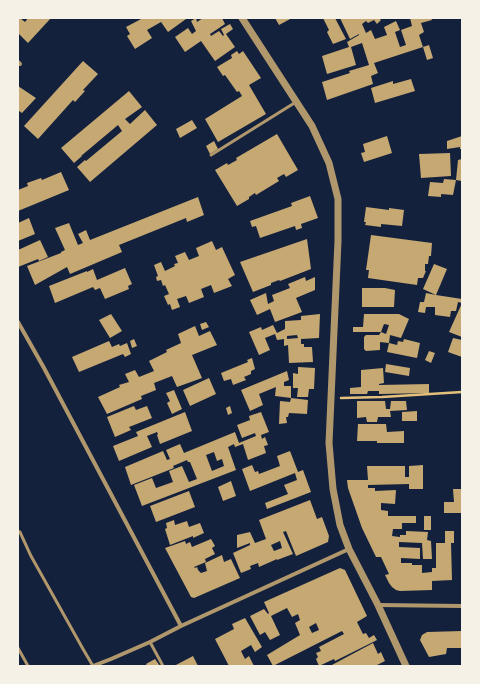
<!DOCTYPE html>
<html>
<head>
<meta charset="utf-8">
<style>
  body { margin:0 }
  #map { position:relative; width:480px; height:684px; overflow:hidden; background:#14213d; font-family:"Sofia Sans Condensed",sans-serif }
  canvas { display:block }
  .frame { position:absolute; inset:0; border:19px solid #f6f1e7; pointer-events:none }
</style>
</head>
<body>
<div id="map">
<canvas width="480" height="684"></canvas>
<div class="frame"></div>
</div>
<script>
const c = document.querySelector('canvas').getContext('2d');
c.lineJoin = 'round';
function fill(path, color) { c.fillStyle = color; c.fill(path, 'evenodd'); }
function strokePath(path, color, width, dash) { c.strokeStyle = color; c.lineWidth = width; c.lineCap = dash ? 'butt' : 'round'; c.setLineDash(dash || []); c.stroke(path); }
fill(new Path2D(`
  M18,18h2l5,4 3,-4h23l-23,25 -10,-10z
  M143,18h43v1l-18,13 -7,-10 -14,8 5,8 -17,11 -8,-13 3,-2 -4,-7z
  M196,18l1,4 6,-4h19l3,6 -15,10 1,2 8,-5 4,5 1,-1 -3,-6 9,-5 3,5 -7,5 9,13 -20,14 -14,-20 -16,11 -10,-15 13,-9 4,6 4,-3 -5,-10z
  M275,18h17l-13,7z
  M323,18h12l11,21 -13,5 -6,-12 2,-2z
  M340,18h39l2,2 -4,4 -3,-4 -6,3 -2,-2 -4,3 4,9 5,-3 4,9 12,-4 -3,-8 12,-6 4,9 -5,2 5,15 6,-2 -5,-15 11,-4 -2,-8h21l1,2 -11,3 3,9 -5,3 4,12 -49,16 4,10 -7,3 2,8 -46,16 -5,-18 28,-9 -1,-2 20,-6 -7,-22 -11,4 5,18 -29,9 -5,-18 27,-9 -2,-5 12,-7v-1l-9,5z
  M429,45l4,13 -6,2 -4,-13z
  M237,51l2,3 4,-3 18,27 -12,7 17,29 -48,28 -13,-23 37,-23 -3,-5 -2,1 -12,-17 -2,1 -6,-9 15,-9 -1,-3z
  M83,61l15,13 -15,16 2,1 -10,11 -2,-2 -35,39 -14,-13z
  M411,79l4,12 -40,12 -4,-15 22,-7v3z
  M18,86l18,12 -14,15 -3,-2 -1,2z
  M129,91l13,16 -17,12 5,5 15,-14 12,15 -67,57 -13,-15 8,-7 1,1 36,-30 -4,-6 -37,31h1l-8,7 -13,-15z
  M192,120l5,8 -17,10 -4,-9z
  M277,134l21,36 -12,7 -2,-3 -7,4 2,3 -23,14 -1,-2 -6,4v2l-12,7 -22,-36 12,-7 1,2 9,-5 -1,-2z
  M387,136l5,17 -28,9 -3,-9 4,-1 -2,-8z
  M462,136v13h-2v-2l-13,2v-8z
  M214,141l4,8 -8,5 -4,-8z
  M450,153l1,23 -30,2 -2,-24z
  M462,159v22l-6,-1 2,-20z
  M61,172l8,18 -51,21v-21l10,-4 -1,-3 14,-5 1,2z
  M444,179l12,1 -3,15 -12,-1v3l-13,-1 2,-14 13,1z
  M310,196l8,22 -17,6 1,4 -6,2 -1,-4 -35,12 -4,-12 -4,1 -2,-6 42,-15 -1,-3z
  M198,197l6,18 -17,7 -1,-4 -67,27 3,7 -52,22 -3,-7 -32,18 -8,-19 34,-13v-1l4,-2 -10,-22 14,-5 9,22 5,-2 -5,-9 8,-4 4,10z
  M366,207l23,3v-2l15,2 -2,16 -21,-2v3l-16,-2 1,-3h-2z
  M29,218l6,16 -17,7v-18z
  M371,235l61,8 -1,13h-2l-1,8h-3v7h1l-3,7h-5l-1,7 -49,-7 1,-8h-3z
  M307,239l4,30 -31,12 -1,-1 -8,3v2l-18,7 -13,-30z
  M40,240l8,17 -9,4 -1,-2 -20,8v-17z
  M212,241l4,9 6,-3 13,28 -7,4 4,7 -18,7 -3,-8 -10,4 3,8 -15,6 -3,-7 -9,3 3,8 -8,3 -2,-6 -2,1 -4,-9 5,-2 -4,-9 -2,1 -2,-6 -4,1 -1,-4 2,-1 -4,-11 7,-3 4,9 10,-5 -1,-2 4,-1 -3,-7 10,-4 4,8 10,-4 -3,-8z
  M434,264l13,5 -11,26 26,4v4l-4,-1 -2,9h-5l-1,6 -15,-2v-8h-9l-1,6 -7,-1 2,-10h4l2,-9 10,2 -13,-6z
  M125,268l7,16 -4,2 1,3 -24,10 -5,-11 -5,2 -2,-3 -38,16 -6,-17 38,-15v1l6,-3 4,11z
  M305,277l1,4 9,-4v13l-19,8 6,14 -27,10 -5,-13 -13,6 -7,-15 16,-7 2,11 6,-3 -2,-6 18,-7 -2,-4z
  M362,288h23l10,2 -1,17h-32z
  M462,303v34l-13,-5z
  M111,314l11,17 -12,7 -11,-18z
  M320,314l-1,24 -18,1v5h3v3h8l1,15 -24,1 -1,-18 -4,1v-7l-7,1 -2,-6 -10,4 5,12 -11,5 -10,-23 12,-5 1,3 11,-5 4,8 8,-4v-8l16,-1v-4zM297,335l1,3 -11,1v-3z
  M364,314h35l10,5 -8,19 -11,-3 -1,8 -9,-1v8l-14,1 -2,-2v-12l2,-2h13l2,-3 5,2 3,-9 -5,-1 -3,8h-28v-5h10z
  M206,322l3,5 -7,3 -2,-6z
  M195,326l4,10 11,-5 7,14 -25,10 10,23 -25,9 -5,-11 -18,7 2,7 -15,6 1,3 -35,15 -9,-17 22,-10 -1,-2 10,-3 -4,-8 10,-4 4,7 15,-6 -5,-10 18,-9 -1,-2 15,-7 -3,-9z
  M453,338l9,2v17l-14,-5z
  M134,339l3,7 -5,2 -2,-7z
  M404,339l16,4 -3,15 -30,-6 2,-9 8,2 1,-4 5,1z
  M109,341l3,6 7,-3 1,2 7,-3 4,11 -6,3 -2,-3 -44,18 -7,-15z
  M429,351l6,2 -4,10 -6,-3z
  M252,358l3,11 -4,2v3l-7,3 2,3 -13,5 -2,-6 -7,2 -3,-8 27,-11 -1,-2z
  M386,364l24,4 -1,8 -24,-4z
  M298,367l17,1 -1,21h-5l-1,8h-11l1,-9h-5v-15l5,1z
  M383,368l1,15 -5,1v1l50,-1v9l-50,1v-3h-11l-1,3h-17v-6l11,-1v-17z
  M287,371l2,9 -5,2v4h7v12l17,2 -1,14 -18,-1 -1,4h-2l1,6 -8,1 1,-23 10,1 1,-4 -16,-2 1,-9 -17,7 4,11 -13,6 -9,-21z
  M209,378l7,16 -26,12 -7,-16z
  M174,390l8,19 -10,5 -5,-11 3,-2 -4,-8z
  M357,401h28l1,8h4l1,-8h15l1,9 -17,1 1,6h-13l-1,5h-10l-1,-5 -9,1z
  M134,406l2,4 11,-4 5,12 -23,9 2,3 -16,7 -8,-20z
  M230,406l2,7 -4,2 -2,-7z
  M417,411v10h-15v-9z
  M185,412l7,19 -32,13 -3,-9 1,-1 -1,-2 -10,4 5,11 -33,14 -6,-15 25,-10 -2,-4z
  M261,412l8,20 -8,3 1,4 3,-2 3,8 -4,1 2,7 -18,7 -5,-16 -8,3 -1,-3 -6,3 8,23 -94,36 -8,-21 18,-7 4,10 17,-6 -4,-11 13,-5 7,16 8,-3 -7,-17h-2l-1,-2 -14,6 1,2 -43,17 -6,-18 38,-16 4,9 3,-1 -4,-9 14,-6 4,9 51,-21 4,11 17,-7 -1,-3 -13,5 -5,-13 13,-5 -1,-4zM214,452l3,9 5,-2 2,7 -12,5 -6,-16z
  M358,424h28l1,8 17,-1v12h-27v-2h-20z
  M290,451l8,21 5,-2 8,22 -44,17 -2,-6 23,-9 -4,-9 13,-5 -2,-7 -45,18 -8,-22 10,-4 3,7 3,-1 1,3 21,-8 -3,-10z
  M423,465v24h-14v-5l-41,1v3h7v3l21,-1 -1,14 -14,-1v7l7,1v5h28v7h-14v6h-9l-1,7 8,1v-2h6v-4l22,1 -1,8 4,1 1,18h-9l-1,-16 -23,-1v5l21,1v11l-19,-1v5h11v2h10v8l10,-1v-4h4v-25h9v-12h9v12h-3l1,37 -20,1v9l-32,1 -4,-1 -4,-3 -3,-4 -4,-8 4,-1 -8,-17h-5l-14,-29 -14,-40 -1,-8h21l-1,-14h38v11h4v-11z
  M231,481l5,15 -13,5 -5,-14z
  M453,489h9v24h-18v-11h10z
  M189,491l6,16 -39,15 -6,-16z
  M310,500l7,19 5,-2 7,19 -1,6 -32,14 -10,-25 -3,1 10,22 -16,6v-1l-18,8 -1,-4 -8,3 1,3 -10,4 -8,-20 17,-8v-2l-13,5v-13l13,-3 5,11 11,-4 -7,-19zM280,541l2,7 -8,3 -3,-6z
  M424,516h7v14h-7z
  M174,520l1,5 12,-4 2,6 11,-4 4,10 -11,5v-2l-23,9 -5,-16 2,-1 -1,-5z
  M211,539l4,7 -3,2 3,6 -10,5 1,3 -12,5 1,1 2,-1 1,3 3,3 6,-2 -2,-8 17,-8 2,7 7,-3 9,19 -46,20 -3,-1 -26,-49 20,-7 1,3 4,-2 2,5z
  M340,568l5,2 22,46 -10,6 6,12 3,-1 3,5 5,-3 3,5 -42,21 -1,-2 -15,7 -3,-7 2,-2 -2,-4 5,-2 -2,-4 25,-13 -2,-3 -69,35 -6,-11 33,-20 -5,-12 5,-3 -2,-6 -6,3 -5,-9 -16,8 9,19 -10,5 -5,-8 -5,3 -10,-19 14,-7 4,5 1,-1 -5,-11zM316,623l3,7 -7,3 -3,-6z
  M245,618l17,29 -7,5 -4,-7 -10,6 4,8 4,-3 5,10h-25l-14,-27 19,-10 -2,-5z
  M462,631v17h-15l-1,6 -17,3 -9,-17 2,-5 5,-3z
  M373,643l5,11 3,-2 4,9 -8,4 -47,1z
  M193,656l5,10h-24z
  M155,659l5,7h-13l-1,-2z`), '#c6a872');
strokePath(new Path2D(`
  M341,398l41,-1 80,-5`), '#e5c07b', 2.5);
strokePath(new Path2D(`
  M211,155l85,-53
  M18,531l2,1 11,24 52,93 10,17
  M150,642l13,24
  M18,648l10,18`), '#b1986c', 3);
strokePath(new Path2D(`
  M18,62l2,2
  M18,322l26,46 137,258
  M378,605l84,1
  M93,666l18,-7 39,-17 31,-16 168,-77`), '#b1986c', 4);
strokePath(new Path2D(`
  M242,18l70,108 17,37 9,36v42l-9,202 4,46 7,36 9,24 29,56 28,61`), '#b1986c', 7);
</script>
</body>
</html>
